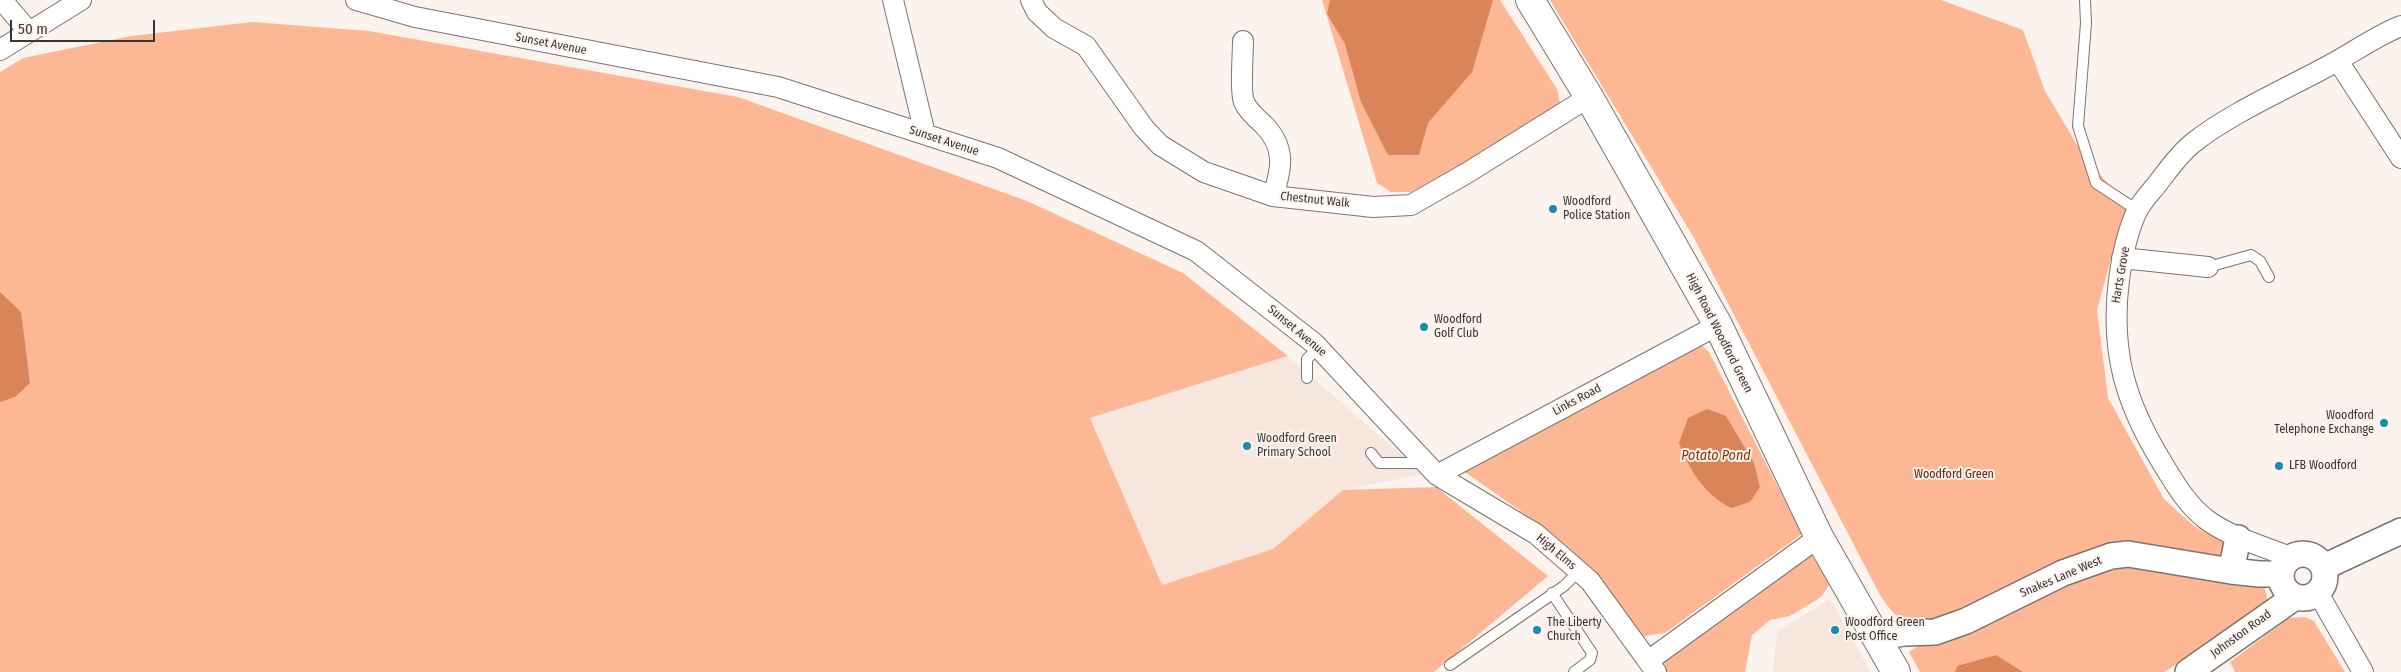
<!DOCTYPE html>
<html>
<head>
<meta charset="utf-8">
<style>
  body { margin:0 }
  #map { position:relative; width:2401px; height:672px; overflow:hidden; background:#fcf3ef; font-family:"Fira Sans Condensed",sans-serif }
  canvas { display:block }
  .scale { position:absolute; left:10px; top:20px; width:145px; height:22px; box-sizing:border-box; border:2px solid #393533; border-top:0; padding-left:6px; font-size:15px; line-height:18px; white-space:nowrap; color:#393533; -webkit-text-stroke:4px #fcf3ef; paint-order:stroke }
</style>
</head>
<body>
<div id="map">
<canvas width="2401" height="672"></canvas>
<div class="scale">50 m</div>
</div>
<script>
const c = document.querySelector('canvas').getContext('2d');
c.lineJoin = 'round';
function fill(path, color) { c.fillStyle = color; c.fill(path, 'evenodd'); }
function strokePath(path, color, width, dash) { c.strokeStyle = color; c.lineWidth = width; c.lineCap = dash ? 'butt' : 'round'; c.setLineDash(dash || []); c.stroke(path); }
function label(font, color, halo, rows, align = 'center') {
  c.font = font + ' "Fira Sans Condensed",sans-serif'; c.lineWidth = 4; c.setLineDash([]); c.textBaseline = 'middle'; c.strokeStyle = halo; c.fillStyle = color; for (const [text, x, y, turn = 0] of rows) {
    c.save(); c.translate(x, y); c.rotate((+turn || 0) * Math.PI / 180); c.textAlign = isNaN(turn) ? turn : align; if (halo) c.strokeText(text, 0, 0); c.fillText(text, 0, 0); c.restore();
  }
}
fill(new Path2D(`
  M1288,356l135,118 -80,16 -70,59 -111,36 -72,-167z
  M1830,599l41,73h-98l4,-41z`), '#f7e6de');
fill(new Path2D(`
  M1322,0h178l57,89 3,14 -93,58 -56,31h-20l-14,-9z
  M1550,0h391l82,30 22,61 40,67 46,51 -18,43 -16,58 11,88 56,101 30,27 33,18 -5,12 -33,-6 -71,-6 -185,76c-32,4 -36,0 -53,-25l-186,-357z
  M252,22l117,9 369,66 289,104 156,72 105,83 -198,62 72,167 111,-36 70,-59 93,-3 112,89 -114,96h-1434v-600l23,-14 108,-22z
  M1701,345l8,7 93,182 -137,99 -21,3 -21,-18 -39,-56 -31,-28 -91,-64z
  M1810,553l20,31 -9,13 -31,19 -20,4 -18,15 -7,37h-79l-2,-13z
  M2137,565l126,17 6,22 -11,9 -53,30 -40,29h-245l-11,-20 9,-6 30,-9 146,-67z
  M2305,617l9,4 31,51h-110l-5,-10 59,-44z`), '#feb795');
fill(new Path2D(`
  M1330,0h163l-21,72 -44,51 -9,32h-31l-27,-53 -16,-58 -18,-30z
  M0,292l21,20 9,71 -15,14 -15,5z
  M1707,409l19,7 28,47 6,24 -10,15 -19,6c-27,-14 -41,-37 -52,-65l9,-25z
  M1996,655l27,17h-68l2,-6z`), '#d98459');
const service = new Path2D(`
  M2085,0l1,23 -8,103 18,57 41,27
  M2208,267l43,-12 9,6 9,16
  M1307,378v-19l12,-12
  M1371,453l8,10h45
  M1552,593l40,60 -2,7 -16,12
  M1450,665l114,-79 15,-15`);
const minor = new Path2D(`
  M2,0l27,32
  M356,0l59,17 363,70 220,71 198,93 119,93 122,131 99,59 54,47 66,91
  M893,0l32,134
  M1031,0l6,12 17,16 32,18 58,82 16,17 44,27 69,24 100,11 38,-2 56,-32 122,-76
  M1243,41c0,13 -3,51 1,61 4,9 13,17 20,23 22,23 18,43 9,71
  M0,50l81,-50
  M2338,61l63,97
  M2122,258l86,9
  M1437,475l281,-150
  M2290,557c-27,-11 -58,-19 -83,-37 -19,-14 -32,-36 -44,-56 -38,-61 -53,-113 -44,-184 3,-23 8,-48 18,-69 5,-10 14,-19 21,-28 10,-13 21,-29 35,-40 36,-29 93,-54 135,-77 25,-13 47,-30 73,-40
  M2318,593l45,79
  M1648,661l171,-124`);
const tertiary = new Path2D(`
  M2281 576a22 22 0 1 1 44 0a22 22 0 1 1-44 0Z
  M2324,567l77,-36
  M2231,571l7,-33
  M1876,637l29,-4 30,-1 31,-11 97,-48 48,-17 17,-2 103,17 28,3h22
  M2188,672l107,-75`);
const primary = new Path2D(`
  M1530,0l59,97 129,228 101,212 77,135`);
strokePath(service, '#7c7471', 12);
strokePath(minor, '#7c7471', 22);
strokePath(tertiary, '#7c7471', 28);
strokePath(primary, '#7c7471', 30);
strokePath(service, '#fff', 10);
strokePath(minor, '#fff', 20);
strokePath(tertiary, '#fff', 25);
strokePath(primary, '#fff', 28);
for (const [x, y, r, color] of [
  [1553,209,5,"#1b8bb0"],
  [1424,327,5,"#1b8bb0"],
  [2384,423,5,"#1b8bb0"],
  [1247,446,5,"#1b8bb0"],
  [2279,466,5,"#1b8bb0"],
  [1537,630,5,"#1b8bb0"],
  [1835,630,5,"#1b8bb0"]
]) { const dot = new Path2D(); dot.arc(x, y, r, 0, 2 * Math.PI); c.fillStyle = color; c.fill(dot); strokePath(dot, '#fcf3ef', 2); }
label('12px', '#393533', '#fcf3ef', [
  ["Sunset Avenue",551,44,11],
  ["Sunset Avenue",944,141,18],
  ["Chestnut Walk",1315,200,6],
  ["Harts Grove",2121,275,-80],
  ["Sunset Avenue",1297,331,40],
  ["High Road Woodford Green",1719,333,63],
  ["Links Road",1577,400,-28],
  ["High Elms",1556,552,40],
  ["Snakes Lane West",2061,577,-23],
  ["Johnston Road",2241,634,-36]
]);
label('12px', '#393533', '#fcf3ef', [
  ["Woodford",1563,202],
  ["Police Station",1563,216],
  ["Woodford",1434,320],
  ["Golf Club",1434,334],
  ["Woodford",2374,416,"right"],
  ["Telephone Exchange",2374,430,"right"],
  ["Woodford Green",1257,439],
  ["Primary School",1257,453],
  ["LFB Woodford",2289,466],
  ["The Liberty",1547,623],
  ["Church",1547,637],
  ["Woodford Green",1845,623],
  ["Post Office",1845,637]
], 'left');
label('12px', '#5c2504', '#fcf3ef', [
  ["Woodford Green",1954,475]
]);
label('italic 14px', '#853702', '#fcf3ef', [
  ["Potato Pond",1716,456]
]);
</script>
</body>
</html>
